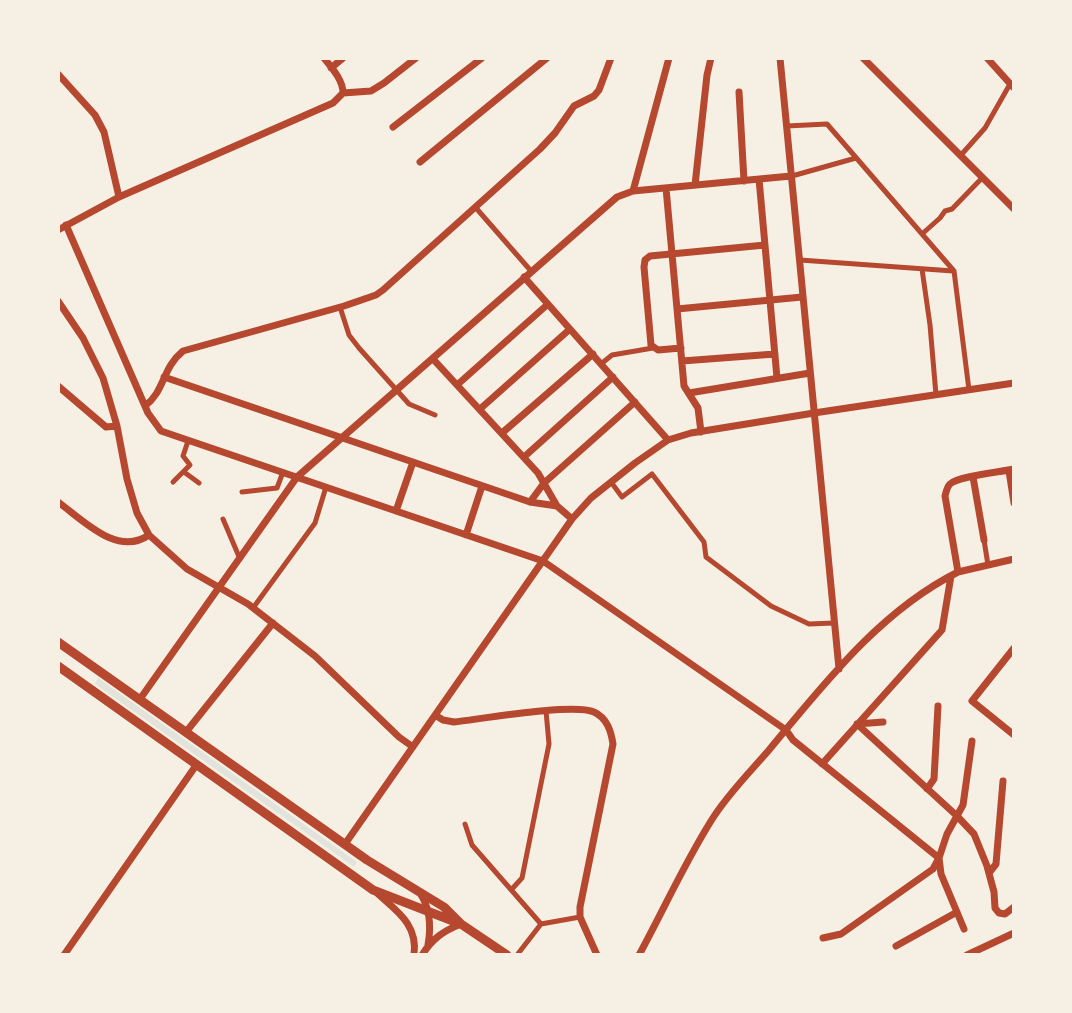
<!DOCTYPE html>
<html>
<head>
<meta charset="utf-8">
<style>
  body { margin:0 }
  #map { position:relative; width:1072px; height:1013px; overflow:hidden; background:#f6efe4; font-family:Cabin,sans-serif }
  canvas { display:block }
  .frame { position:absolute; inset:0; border:60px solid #f6efe4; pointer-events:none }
</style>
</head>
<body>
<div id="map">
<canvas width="1072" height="1013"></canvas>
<div class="frame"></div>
</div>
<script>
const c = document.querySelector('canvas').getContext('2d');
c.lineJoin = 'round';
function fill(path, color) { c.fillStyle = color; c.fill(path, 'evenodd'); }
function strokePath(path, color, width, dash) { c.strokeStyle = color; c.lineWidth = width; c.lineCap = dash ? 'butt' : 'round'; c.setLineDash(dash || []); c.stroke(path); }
fill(new Path2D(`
  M98,678l259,184 -3,5 -259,-183z`), '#e2e4dc');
strokePath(new Path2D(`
  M787,126l40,-2 127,147 15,119
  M961,155l24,-27 25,-44
  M792,176l64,-18
  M476,208l55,63
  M922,234l18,-16 5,-7 7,-2 31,-32
  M800,260l153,11
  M922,269l8,56 6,70
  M340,307l9,28 10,13 50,56 26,11
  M601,364l11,-9 41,-7
  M184,472l15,11
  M173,482l17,-17 -7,-9 5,-15
  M611,482l11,15 30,-23 52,68 2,15 65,49 38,18 25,-1
  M242,492l35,-4 6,-16
  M223,519l17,40
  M984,540l4,25
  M253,608l62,-85 11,-36
  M465,824l7,21 69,79 39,-7
  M511,890l11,-12 27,-134 -3,-33
  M517,955l24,-31`), '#b5482f', 5);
strokePath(new Path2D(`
  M324,58c8,10 19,22 19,35
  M780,58l59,611
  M863,58l151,151
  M987,58l27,30
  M331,68l12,-10
  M58,74l37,41 9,17 15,65
  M739,92l5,89
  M343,93l28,-2 13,-8 32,-25
  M393,127l89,-69
  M420,162l127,-104
  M759,179l18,199
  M695,185l12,-110 4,-17
  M666,188l18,198 14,22 3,24
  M633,191l36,-133
  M66,225l82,188 13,18 382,130 243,169 7,10 146,118 2,16 23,55
  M58,230l61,-33 214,-94 10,-10
  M524,277l144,163
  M58,301l25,37 20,40 14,48 10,53 10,34 12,22 38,34 61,35 67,52 84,81 14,10
  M677,309l125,-12
  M681,348l-23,2 -7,-5 -7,-78 1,-7 5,-4 115,-11
  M433,359l105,114 19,33 15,13
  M682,361l93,-7
  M164,377l366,125 27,4
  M457,385l91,-81
  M58,386l48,41 11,-1
  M689,393l121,-20
  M145,406c20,-15 17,-38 38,-55l161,-45 32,-11 7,-5 157,-141 15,-16 19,-27 20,-10 5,-6 12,-32
  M480,409l90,-80
  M502,433l91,-79
  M524,457l89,-80
  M1009,471l5,32
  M973,477l11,63
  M58,502c25,18 59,55 91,33
  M530,502l14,-19 91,-81
  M396,511l17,-49
  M466,535l16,-49
  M958,572l-13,-76c1,-4 2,-9 5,-12 9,-8 51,-12 64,-15
  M1014,648l-42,53 42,34
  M140,699l157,-222 320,-280 16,-6 158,-15
  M435,715l8,5 11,2c27,-3 119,-19 140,-10 13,6 17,19 19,32l-33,163v10l17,38
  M857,724l100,92 17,18 13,32 7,26 1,16 4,5 6,1 9,-7
  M857,724l26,-2
  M186,732l87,-109
  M822,764l120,-134 9,-54
  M927,789l7,-10 4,-73
  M345,844l227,-325 19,-21 44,-35 33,-23 23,-7 123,-20 200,-30
  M989,873l7,-9 7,-83
  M420,893c10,15 11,35 8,52
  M378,894c20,18 40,31 36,61
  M823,938l18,-4 92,-65 6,-11 8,-24 16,-29 9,-64
  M896,946l61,-34
  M64,955l133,-191
  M422,955c10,-16 21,-24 39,-31
  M639,955c24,-44 45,-91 72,-134 15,-25 39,-49 58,-71 55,-66 111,-139 189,-178l56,-13
  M967,955l47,-22`), '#b5482f', 7);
strokePath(new Path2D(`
  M58,642l309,218 77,47 17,17 46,31
  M58,666l315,224 85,33`), '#b5482f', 9);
</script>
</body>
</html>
